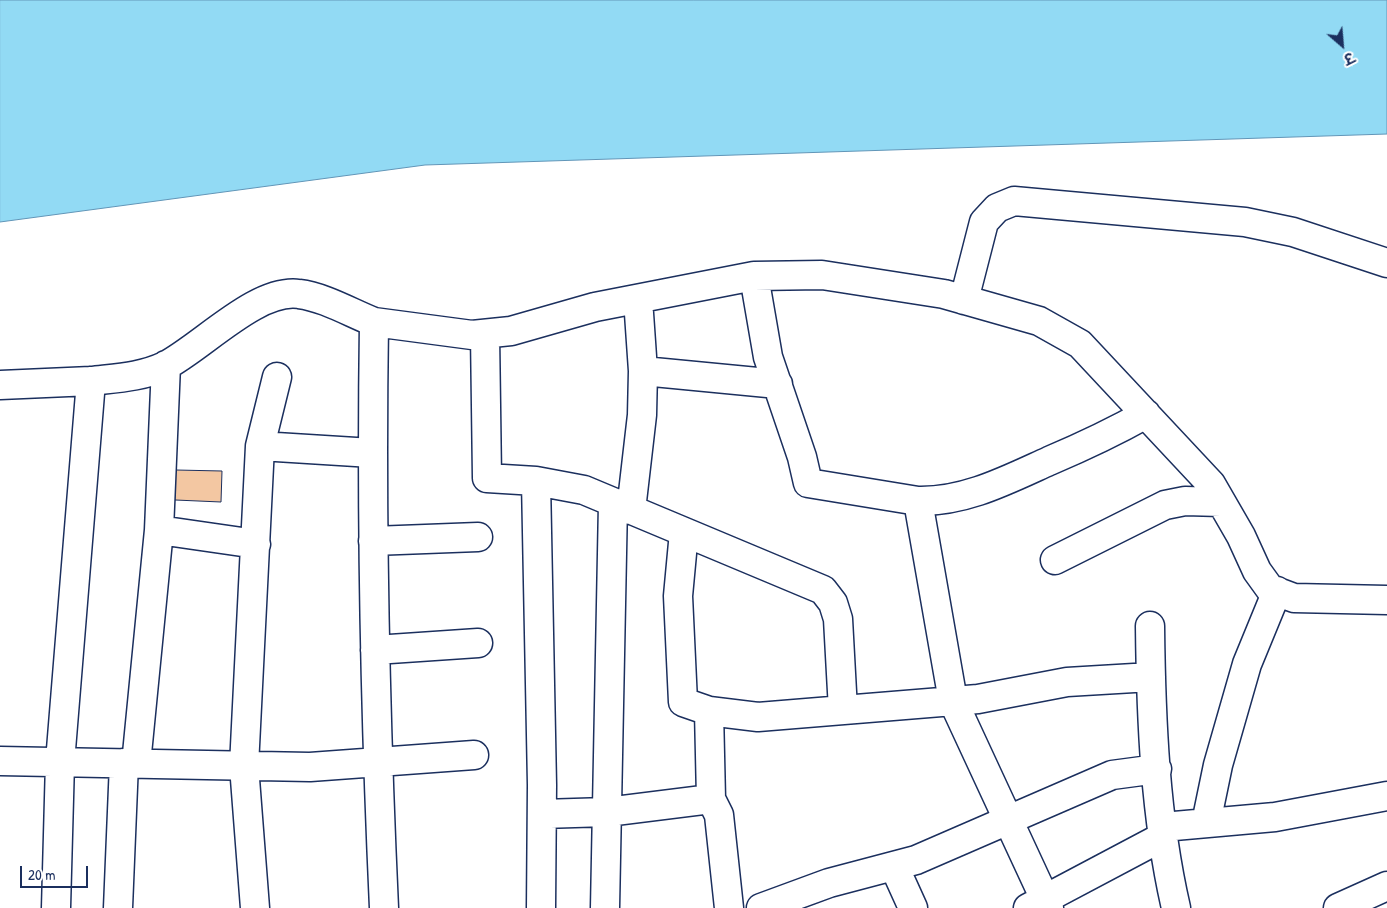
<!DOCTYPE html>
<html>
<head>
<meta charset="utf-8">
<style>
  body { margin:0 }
  #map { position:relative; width:1387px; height:908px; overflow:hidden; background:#fff; font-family:"Patrick Hand","Playpen Sans Deva",sans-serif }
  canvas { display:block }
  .north { position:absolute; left:1317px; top:20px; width:50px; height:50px; -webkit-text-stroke:4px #fff; paint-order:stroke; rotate:153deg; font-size:14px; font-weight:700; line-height:20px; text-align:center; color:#1b2f5e }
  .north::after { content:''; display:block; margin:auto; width:18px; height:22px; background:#1b2f5e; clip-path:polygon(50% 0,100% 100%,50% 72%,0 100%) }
  .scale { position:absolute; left:20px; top:866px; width:68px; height:22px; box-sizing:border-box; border:2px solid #1b2f5e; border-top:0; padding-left:6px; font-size:15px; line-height:18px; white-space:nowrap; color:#1b2f5e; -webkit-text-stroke:4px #fff; paint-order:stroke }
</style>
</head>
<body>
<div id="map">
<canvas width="1387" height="908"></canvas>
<div class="north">उ</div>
<div class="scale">20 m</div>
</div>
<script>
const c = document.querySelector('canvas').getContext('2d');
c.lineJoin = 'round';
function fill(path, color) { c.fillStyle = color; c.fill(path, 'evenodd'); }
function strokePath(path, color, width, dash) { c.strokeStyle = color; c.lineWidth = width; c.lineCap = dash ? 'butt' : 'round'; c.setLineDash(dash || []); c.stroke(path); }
const water = new Path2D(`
  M0,0h1387v134l-962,31 -425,57z`);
fill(water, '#92daf4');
strokePath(water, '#6296b8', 1);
const building = new Path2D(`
  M176,470l46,1 -1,31 -46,-2z`);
fill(building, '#f3c7a2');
strokePath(building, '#1b2f5e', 1);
const minor = new Path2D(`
  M754,276l14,81 34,100 6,26 110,18c47,1 89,-21 131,-40 33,-14 65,-29 97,-47
  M964,300l20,-78 13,-14 17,-7 231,21 48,10 94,31
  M485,334l2,144 49,3 48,9 239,100 10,13 5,16 5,91
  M643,371l135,13
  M91,381c25,-3 51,-4 74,-15 37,-19 92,-78 134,-72 25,3 52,19 75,28
  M0,385l91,-4 -31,381 -4,146
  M260,446l112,7
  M536,481l6,304 -1,123
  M918,501l35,200 96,207
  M631,510l11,-95 1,-44 -5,-72
  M159,530l97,14
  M684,532l-6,64 5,106 26,9 49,6 220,-18 89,-17 84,-5
  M373,541l105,-4
  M1055,560l110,-55 20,-4 36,1
  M1150,626c1,93 5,191 26,282
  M375,650l103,-7
  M0,761l310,6 164,-12
  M136,764l23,-234 7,-165
  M711,799l8,16 10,93
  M542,814l65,-2 104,-13 -2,-88
  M1206,823l12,-58 29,-101 30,-73
  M1163,827l112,-10 112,-21
  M894,866l19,42
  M118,908l6,-145
  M255,908l-11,-142 16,-320 17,-69
  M384,908c-9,-195 -13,-390 -10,-586l98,13 39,-4 84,-24 159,-31 68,-1 122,19 95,27 41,23 131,140 30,52 16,35 13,18 24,9 93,2
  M605,908l8,-405
  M761,908l68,-25 87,-23 196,-85 45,-6
  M1028,908l136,-72
  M1338,908l49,-22`);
strokePath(minor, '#1b2f5e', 31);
strokePath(minor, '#fff', 28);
</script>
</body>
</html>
